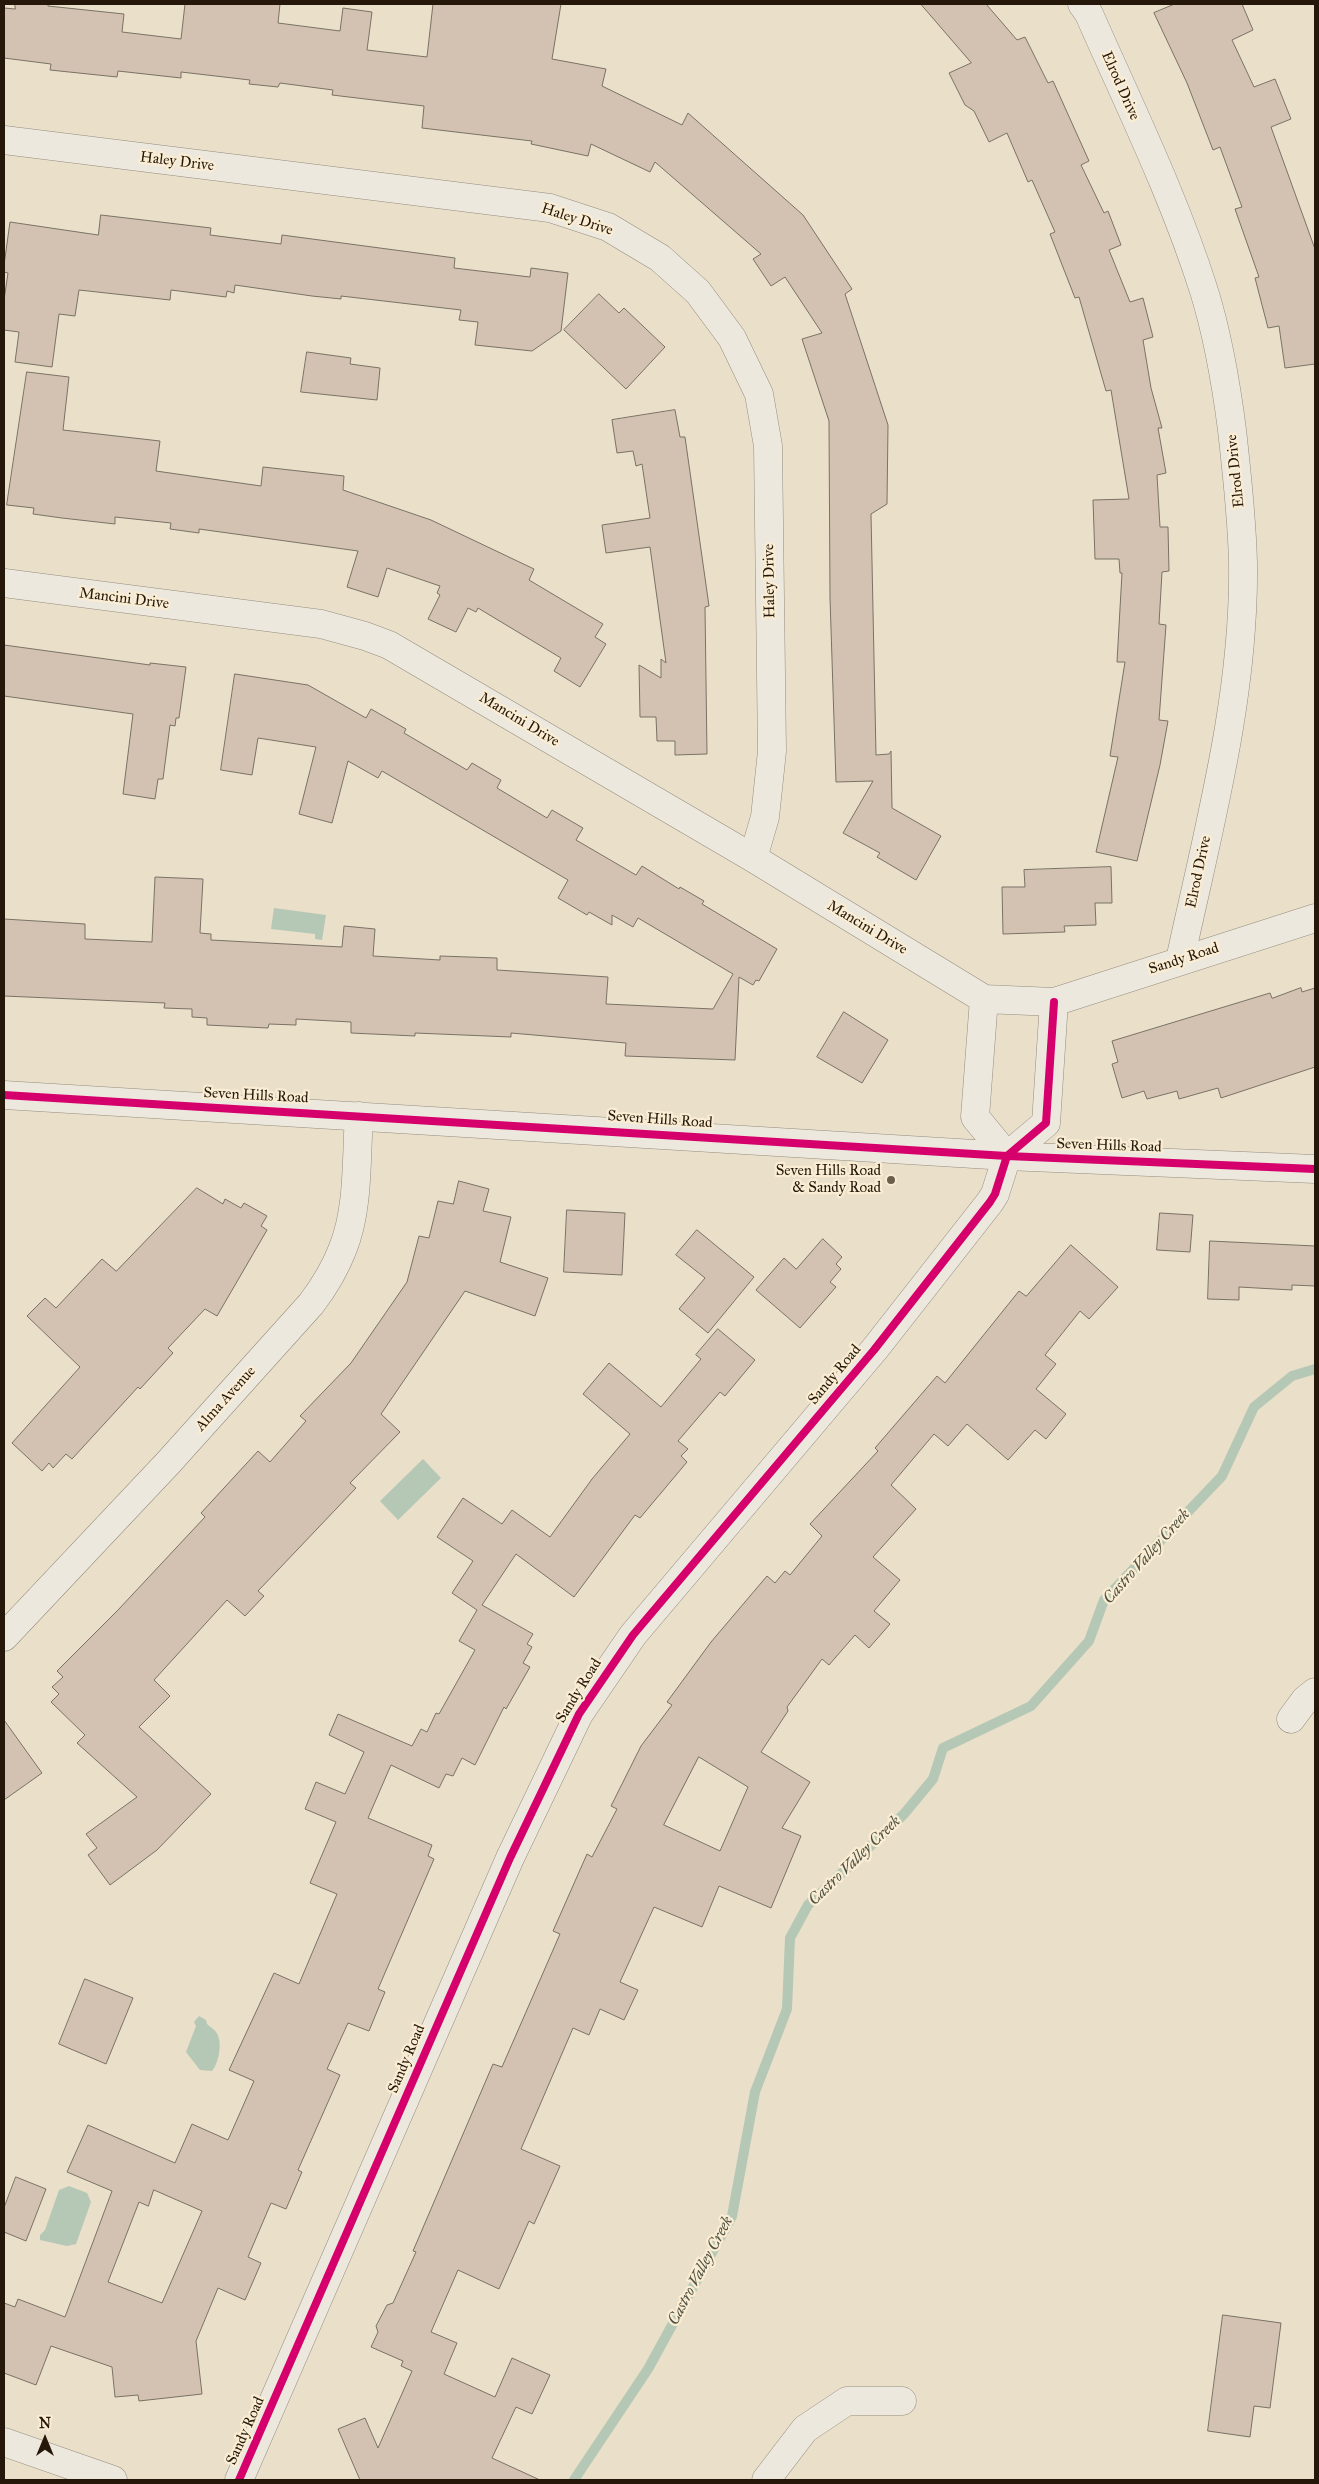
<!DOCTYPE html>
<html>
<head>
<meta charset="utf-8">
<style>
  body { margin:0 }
  #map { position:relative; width:1319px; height:2484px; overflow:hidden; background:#eadfc9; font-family:"IM FELL Great Primer",serif }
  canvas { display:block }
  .frame { position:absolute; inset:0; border:5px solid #25180a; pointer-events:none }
  .north { position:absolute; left:20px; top:2414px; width:50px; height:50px; -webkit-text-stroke:4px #faedd3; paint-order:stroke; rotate:0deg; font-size:14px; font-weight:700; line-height:20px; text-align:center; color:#25180a }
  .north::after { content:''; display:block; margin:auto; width:18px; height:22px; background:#25180a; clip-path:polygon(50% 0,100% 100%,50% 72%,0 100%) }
</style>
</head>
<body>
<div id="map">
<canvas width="1319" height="2484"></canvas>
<div class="frame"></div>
<div class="north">N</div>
</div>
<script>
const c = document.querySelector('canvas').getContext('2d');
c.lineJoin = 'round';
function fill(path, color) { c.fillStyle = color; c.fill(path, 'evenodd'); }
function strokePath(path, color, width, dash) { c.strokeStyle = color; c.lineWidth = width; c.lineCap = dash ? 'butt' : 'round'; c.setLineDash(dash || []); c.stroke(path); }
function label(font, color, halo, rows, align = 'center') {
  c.font = font + ' "IM FELL Great Primer",serif'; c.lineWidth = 4.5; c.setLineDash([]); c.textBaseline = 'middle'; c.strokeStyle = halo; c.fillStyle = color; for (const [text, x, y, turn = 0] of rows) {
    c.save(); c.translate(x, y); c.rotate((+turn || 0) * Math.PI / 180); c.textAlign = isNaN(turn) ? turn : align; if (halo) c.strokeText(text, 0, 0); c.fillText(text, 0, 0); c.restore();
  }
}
fill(new Path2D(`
  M274,908l52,7 -4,25 -7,-1v-5l-44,-5z
  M423,1459l18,19 -43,42 -18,-19z
  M199,2016l7,4 1,4c2,2 7,5 9,8 7,9 3,31 -4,39l-12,-1 -14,-18 10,-26 -2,-4z
  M69,2186l18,7 4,9 -15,42 -9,2 -27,-6v-5l5,-5 14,-40z`), '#b5c8b5');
strokePath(new Path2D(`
  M574,2480l74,-111 84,-153 23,-124 32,-83 3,-71 18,-33 96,-91 29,-35 10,-31 88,-42 58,-65 15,-41 118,-124 32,-69 38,-31 23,-7`), '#b5c8b5', 10);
const building = new Path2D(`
  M15,4h33v2l76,8 -2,18 59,7 4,-35h95l-2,19 62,8 3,-23 29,4 -5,38 60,7 6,-53h128l-9,55 54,10 -4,17 80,39 6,-12 115,102 49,74 -7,5 43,131 -1,79 -16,10 5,241 13,-1 2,-3 1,57 49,28 -25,44 -39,-23 3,-4 -37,-20 30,-52 -37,1 -6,-184 -1,-177 -27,-82 20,-6 -37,-56 -14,9 -18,-27 8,-5 -106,-92 -5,10 -59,-28 -3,12 -57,-12 1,-3 -110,-13 2,-22 -92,-11 1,-5 -53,-7 -2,4 -29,-3 1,-4 -69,-8v6l-63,-7 -1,6 -67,-7 1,-6 -47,-6v-50l11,1z
  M921,4h65l31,36 8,-3 23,46 5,-2 36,80 -8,4 23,48 4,-2 13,34 -12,5 21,52 13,-4 10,39 -10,3 8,48 11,40h-4l8,45 -9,2 3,52h8l1,44 -7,1 -3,52 7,1 -7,95 9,1 -8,44 -23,96 -41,-9 22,-95 -8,-1 15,-94h-8l5,-89h-2l-1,-14h-24l-2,-59 36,-1 -18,-109 -5,1 -27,-94 -4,1 -25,-64 5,-2 -23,-52 -4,2 -21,-49 -18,9 -15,-31 -9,-6 -16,-32 22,-10z
  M1175,4h67l11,26 -21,10 22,47 21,-8 16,40 -20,8 44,122v115l-30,4 -6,-42 -11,2 -13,-50 4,-1 -24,-68 7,-2 -22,-60 -7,3 -26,-67 -33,-70z
  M101,215l110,13 -1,7 71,9 1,-9 173,23 -1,10 76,9 1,-9 37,5 -7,58 -29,20 -57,-6 3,-23 -19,-2 2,-10 -120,-14v3l-29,-3 -77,-11 -1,8 -7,-2 -1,6 -55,-7 -1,10 -91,-10 -4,26 -16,-2 -7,53 -37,-5 4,-30 -15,-2v-30l4,-27 -4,-1v-7l6,-43 88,13z
  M599,294l20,19 5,-5 41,39 -39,42 -62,-59z
  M307,352l44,6 -1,6 30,4 -3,32 -76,-8z
  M27,372l42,5 -6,53 97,11 -4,30 105,15 2,-19 81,9 -1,14 88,30 103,49 -5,11 74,44 -8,13 11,7 -26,43 -26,-16 7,-13 -83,-50 -2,4 -8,-4 -12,24 -28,-13 12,-24 -3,-2 3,-7 -53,-18 -9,29 -31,-10 11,-36 -159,-22v4l-29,-4 1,-6 -56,-6v7l-53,-6 -29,-4 1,-6 -27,-3z
  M675,410l5,27h5l24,169 -4,1 2,147 -32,1v-14h-18l-1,-24h-16l-1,-52 22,13v-19l5,4 -16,-116 -44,6 -4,-28 48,-7 -8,-54 -6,2 -3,-15 -16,2 -5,-33z
  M4,645l146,20v-2l36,4 -7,51h-3l-1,8 -5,-1 -7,54h-5l-3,20 -32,-5 10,-80 -129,-18z
  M235,674l73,11 58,33 5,-9 35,20 -2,4 63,37 5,-7 29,17 -4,8 50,30 5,-8 31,18 -7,12 60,35 6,-9 37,23 1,-2 24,14 -2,3 75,45 -18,32 -3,-1 -3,5 -14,-8 -4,83 -110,-4 1,-13 -115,-10v4l-96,-4v3l-64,-3v-11l-55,-3v6l-27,-1 -1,4 -61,-3v-7l-15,-1v-8l-28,-1 1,-5 -161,-7v-77l81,5v15l67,3 3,-65 48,2 -3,54 11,1v6l131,7 2,-21 31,3 -2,27 67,4v-4l57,2v12l111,7 -2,27 107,5 20,-35 -95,-56 -5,9 -21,-12v10l-23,-13 -2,3 -29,-17 10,-18 -186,-109 -4,7 -30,-17 -16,62 -33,-9 17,-67 -58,-9 -6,37 -31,-5z
  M1111,867l1,36h-17l1,22 -32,1 1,6 -62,2 -1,-47h23l-1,-17z
  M1301,988l1,4 13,-4v79l-94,31 -3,-10 -39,11 -2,-8 -30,8 -3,-8 -22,7 -10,-34 6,-2 -6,-21 158,-48 2,5z
  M844,1012l44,28 -26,43 -45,-26z
  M459,1181l30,8 -6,22 28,6 -11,45 48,16 -13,38 -70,-25 -84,123 19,18 -50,51 6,5 -98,103 6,5 -19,20 -18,-16 -73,80 16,16 -31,31 72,67 -54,56 -47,35 -22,-30 9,-7 -11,-14 51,-37 -60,-54 8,-8 -34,-33 8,-8 -7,-7 11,-10 -6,-6 61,-61 87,-93 -4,-4 57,-62 12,11 36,-41 -6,-5 51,-53 56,-81 12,-46 10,2 9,-37 15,3z
  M197,1188l26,16 2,-5 16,9 3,-5 23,13 -6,10 6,4 -50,86 -12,-7 -37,39 5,5 -33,36 -2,-2 -66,72 -6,-5 -13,14 -4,-5 -7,8 -30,-28 68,-76 -53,-51 18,-18 11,10 46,-49 14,12z
  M567,1210l58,3 -3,62 -58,-3z
  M1160,1213l33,2 -3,37 -33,-2z
  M697,1230l57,47 -46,56 -29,-24 26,-31 -29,-23z
  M823,1239l19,18 -6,7 5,5 -11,13 6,5 -36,41 -44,-38 28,-32 12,11z
  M1210,1241l105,5v40l-23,-1v5l-53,-3v13l-31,-1z
  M1071,1245l47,42 -29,32 -9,-8 -35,44 11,9 -20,25 30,25 -20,25 -11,-9 -27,30 -41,-36 -19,22 -14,-12 -43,51 25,24 -43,48 27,23 -26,31 16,13 -21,24 -14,-13 -26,30 -7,-6 -35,48 1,4 -27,41 49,30 -28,46 19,8 -30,72 -52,-22 -17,41 -48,-20 -34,75 18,8 -14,30 -24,-11 -11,26 -16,-7 -52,121 39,17 -26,58 -5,-3 -30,68 -41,-19 -27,62 26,11 -13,31 51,23 17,-39 38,17 -18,39 -16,-7 -24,51 48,22h-180l-22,-51 27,-11 13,30 34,-77 -11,-5 2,-5 -32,-14 7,-15 -2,-6 11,-21 6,-2 23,-51 -3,-1 80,-187 9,3 58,-133 -7,-3 34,-77 5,3 25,-48 -6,-3 30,-60 31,-41 -5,-3 44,-60 56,-66 8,7 10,-12 5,4 32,-39 -12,-12 68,-73 -3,-3 62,-72 8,7 74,-92 7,5zM699,1757l49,30 -28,64 -56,-26z
  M718,1329l37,31 -30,36 -5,-4 -42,49 10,8 -7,7 6,6 -47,56 -5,-3 -61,82 -58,-43 -34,51 51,29 -6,10 5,3 -9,16 7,4 -24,42 -2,-2 -29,58 -13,-7 -9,18 -7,-2 -7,14 -48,-23 -23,53 64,27 -4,11 6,3 -56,130 7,3 -16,39 -21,-8 -21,46 13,6 -42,95 4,2 -16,37 -15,-6 -23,54 13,6 -16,37 -27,-12 -22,53 6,53 -63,7 -1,-6 -23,2 -3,-30 -61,-21 -15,39 -32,-12v-70l11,4 3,-8 47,18 47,-126 -45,-19 21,-47 87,38 17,-39 36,16 26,-59 -25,-11 45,-97 25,11 38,-90 -27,-11 26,-61 -31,-13 11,-27 29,12 19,-42 -35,-17 9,-21 74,32 9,-17 6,3 9,-19 3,1 36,-64 -16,-9 18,-31 -25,-17 21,-32 -36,-24 26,-39 39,26 10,-14 38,27 42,-58 38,-45 -47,-40 26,-31 52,44 40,-48 -5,-4zM154,2190l48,21 -40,92 -54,-21 31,-80 9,4z
  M4,1720l38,53 -38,27z
  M85,1979l48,19 -27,66 -47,-20z
  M16,2177l30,12 -20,52 -22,-9v-24z
  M1223,2315l58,8 -11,85 -16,-2 -4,31 -42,-6z`);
fill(building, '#d3c2b2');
strokePath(building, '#797265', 1);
const minor = new Path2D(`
  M1082,4l7,10c40,91 85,182 115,277 14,45 22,92 28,139 5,44 10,88 11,133 2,134 -35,267 -63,397
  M4,140l546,68 58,19 52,31 38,34 34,46 27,56 9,52 4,305 -7,66 -12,41
  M4,583l317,41 44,12 24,9 364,213 231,141 70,3 261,-84
  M984,999l-9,118 32,39
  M4,1095l1003,61 308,13
  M4,1637l164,-174 143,-159c13,-17 24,-35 32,-56 16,-40 13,-90 16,-132
  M1291,1719l14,-19 10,-8
  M4,2442l109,38
  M239,2480l271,-622 69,-144 54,-79 241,-285 116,-148 5,-8 12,-38 39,-33 8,-121
  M766,2480l39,-51 42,-28h55`);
strokePath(minor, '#948c7f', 29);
strokePath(minor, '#ede8dd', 28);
strokePath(new Path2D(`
  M4,1095l1003,61 308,13
  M239,2480l271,-622 69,-144 54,-79 241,-285 116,-148 5,-8 12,-38 39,-33 8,-121`), '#d6006c', 8);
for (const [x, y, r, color] of [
  [891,1180,5,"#6a5e4d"]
]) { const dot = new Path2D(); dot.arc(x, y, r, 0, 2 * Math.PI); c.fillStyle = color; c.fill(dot); strokePath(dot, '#faedd3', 2); }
label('15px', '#25180a', '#faedd3', [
  ["Elrod Drive",1120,86,66],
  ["Haley Drive",177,162,7],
  ["Haley Drive",577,220,18],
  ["Elrod Drive",1236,471,-96],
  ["Haley Drive",770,581,-91],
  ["Mancini Drive",124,599,7],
  ["Mancini Drive",519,720,31],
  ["Elrod Drive",1199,872,-78],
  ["Mancini Drive",867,928,31],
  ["Sandy Road",1184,959,-18],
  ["Seven Hills Road",256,1096,3],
  ["Seven Hills Road",660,1120,4],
  ["Seven Hills Road",1109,1146,2],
  ["Sandy Road",835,1375,-50],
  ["Alma Avenue",226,1399,-48],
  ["Sandy Road",579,1691,-58],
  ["Sandy Road",407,2059,-67],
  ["Sandy Road",246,2431,-66]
]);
label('15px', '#25180a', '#faedd3', [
  ["Seven Hills Road",881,1171],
  ["& Sandy Road",881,1188]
], 'right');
label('italic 16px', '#4f5243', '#faedd3', [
  ["Castro Valley Creek",1147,1557,-48],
  ["Castro Valley Creek",855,1861,-44],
  ["Castro Valley Creek",701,2271,-62]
]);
</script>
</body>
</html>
